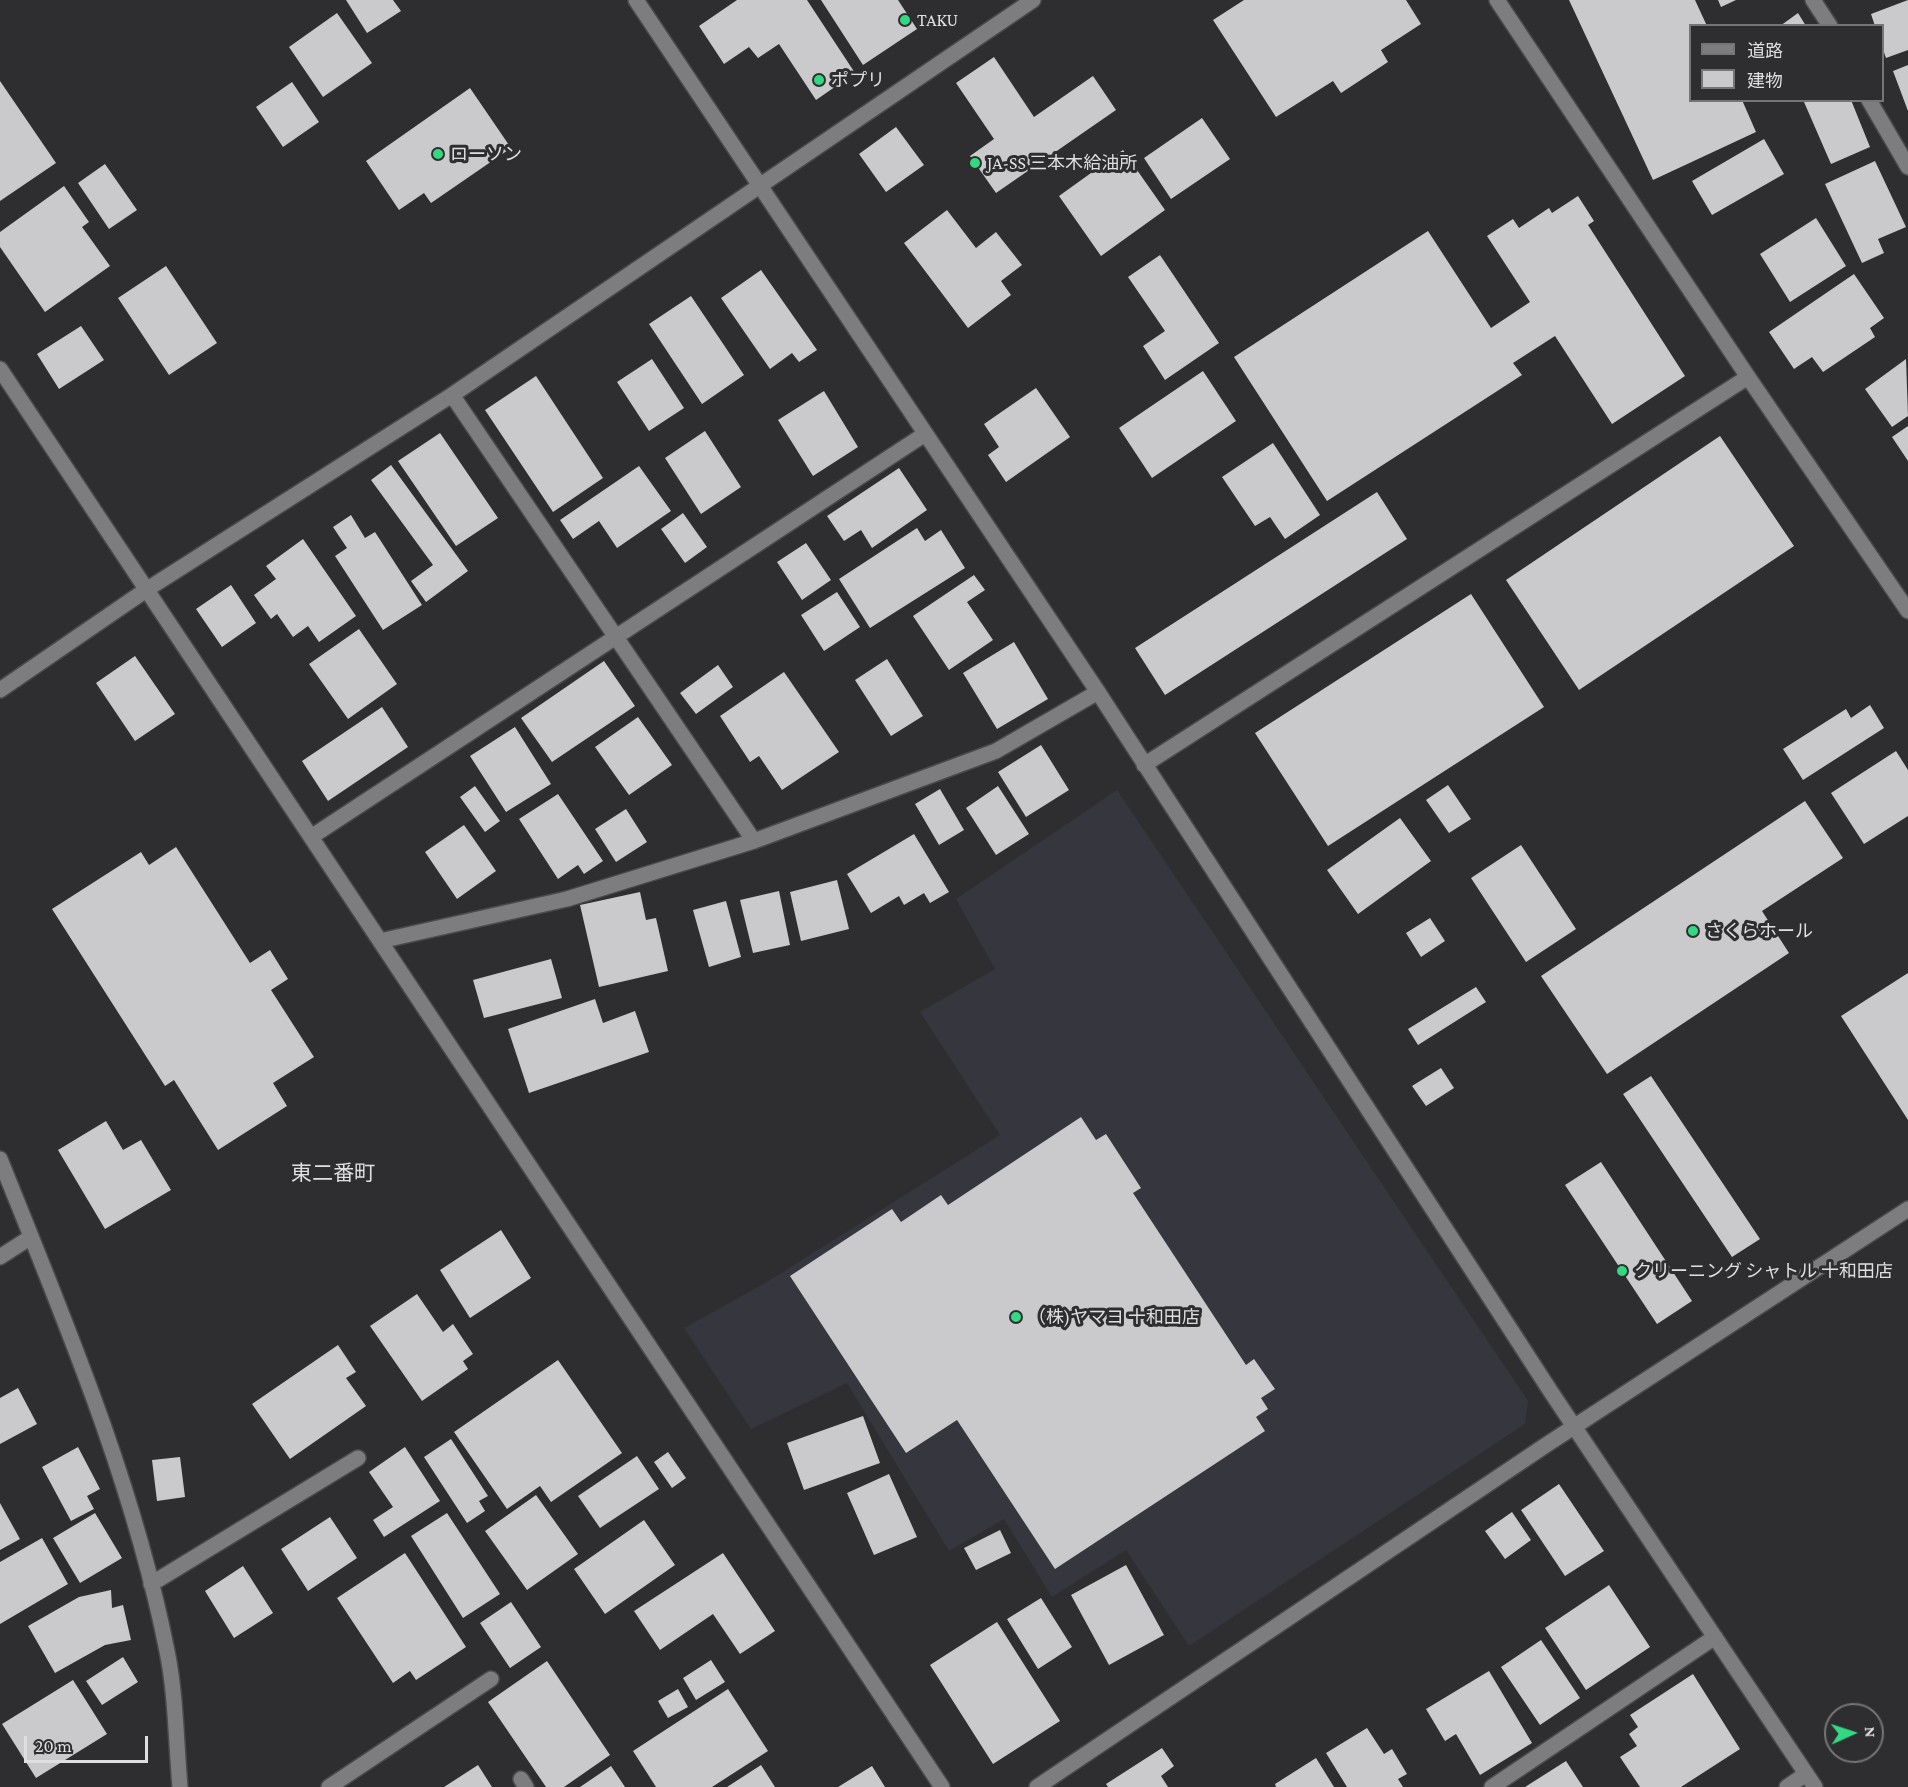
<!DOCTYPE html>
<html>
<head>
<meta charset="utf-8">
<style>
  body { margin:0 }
  #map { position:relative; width:1908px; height:1787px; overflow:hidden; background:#2e2e30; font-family:"Crimson Pro","Noto Sans JP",serif }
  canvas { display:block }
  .legend { position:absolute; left:1689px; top:24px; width:195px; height:78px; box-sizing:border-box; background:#2e2e30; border:2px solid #757577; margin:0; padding:8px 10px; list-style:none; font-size:18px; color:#dfdfe1 }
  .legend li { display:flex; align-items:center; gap:12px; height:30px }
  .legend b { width:30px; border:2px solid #757577 }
  .north { position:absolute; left:1824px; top:1703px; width:60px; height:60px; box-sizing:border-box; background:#2e2e30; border:2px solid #757577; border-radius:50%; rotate:87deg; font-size:16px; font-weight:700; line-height:24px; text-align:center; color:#dfdfe1 }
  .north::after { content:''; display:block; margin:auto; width:21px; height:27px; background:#32d882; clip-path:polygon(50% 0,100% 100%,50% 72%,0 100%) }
  .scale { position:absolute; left:24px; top:1736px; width:124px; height:27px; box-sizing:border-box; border:3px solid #dfdfe1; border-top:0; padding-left:8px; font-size:18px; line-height:21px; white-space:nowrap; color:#dfdfe1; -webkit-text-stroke:4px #2e2e30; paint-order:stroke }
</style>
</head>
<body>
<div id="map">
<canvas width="1908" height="1787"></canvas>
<ul class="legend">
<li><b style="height:8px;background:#7d7d80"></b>道路</li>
<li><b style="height:16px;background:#cacacd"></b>建物</li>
</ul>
<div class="north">N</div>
<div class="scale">20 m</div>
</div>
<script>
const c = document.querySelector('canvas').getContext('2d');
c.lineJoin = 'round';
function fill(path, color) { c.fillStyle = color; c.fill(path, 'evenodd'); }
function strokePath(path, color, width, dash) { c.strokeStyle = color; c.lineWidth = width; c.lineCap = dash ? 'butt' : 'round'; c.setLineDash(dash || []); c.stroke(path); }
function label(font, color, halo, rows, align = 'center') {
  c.font = font + ' "Crimson Pro","Noto Sans JP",serif'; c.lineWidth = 6; c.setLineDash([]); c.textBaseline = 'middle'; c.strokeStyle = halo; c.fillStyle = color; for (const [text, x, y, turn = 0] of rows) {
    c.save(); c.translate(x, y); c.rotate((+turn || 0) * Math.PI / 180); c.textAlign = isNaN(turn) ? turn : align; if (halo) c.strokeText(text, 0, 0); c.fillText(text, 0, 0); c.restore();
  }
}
fill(new Path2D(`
  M1117,790l411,611 -3,23 -336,222 -63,-96 -74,47 -48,-78 -55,32 -102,-168 -96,46 -67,-101 83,-46 233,-147 -80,-123 75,-43 -39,-70z`), '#36363e');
fill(new Path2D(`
  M346,0h47l8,11 -34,22z
  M737,0h70l48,73 -39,27 -37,-56 -21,14 -9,-11 -25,17 -25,-38z
  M821,0h77l19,29 -54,36z
  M1244,0h162l15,24 -40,26 7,12 -47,31 -8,-12 -57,36 -63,-97z
  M1569,0h126l12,26h-17v74h52l14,32 -103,48z
  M1718,0h18l-15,7z
  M1908,0v50l-22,8 -4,-11v-21h-7l-4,-12z
  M337,13l35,50 -49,34 -34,-50z
  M1798,13l8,13h-26z
  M994,57l40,60 59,-41 23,34 -120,83 -26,-37 24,-17 -38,-56z
  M1908,65v46l-15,-40z
  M0,81l56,82 -56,38z
  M292,82l27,40 -36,25 -27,-40z
  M470,88l41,60 -80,55 -7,-10 -25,17 -33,-49z
  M1807,100h44l19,47 -39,17 -27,-62z
  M1202,118l28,41 -59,40 -27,-41z
  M896,127l28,38 -38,27 -27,-38z
  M1764,139l20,35 -72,41 -20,-34z
  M1123,150l42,60 -64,46 -42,-60z
  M1875,161l31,66 -28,12 6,14 -22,10 -37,-79z
  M105,164l32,46 -28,19 -31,-46z
  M64,186l25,36 -7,5 28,39 -65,46 -45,-65v-15z
  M1578,196l16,25 -6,4 97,151 -73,48 -57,-88 -42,27 9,12 -195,126 -93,-144 194,-126 63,97 39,-26 -43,-66 26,-17 6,9 30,-20 3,5z
  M947,210l29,38 20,-16 26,33 -21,16 10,14 -43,33 -64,-85z
  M1816,218l30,48 -56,36 -30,-48z
  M1160,255l59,88 -54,37 -22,-34 22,-15 -37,-54z
  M166,266l51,77 -48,32 -51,-77z
  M761,270l56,80 -18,12 -7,-9 -22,16 -49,-71z
  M1854,274l30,44 -14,10 5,9 -52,35 -11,-15 -18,12 -25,-37z
  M691,296l53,79 -42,29 -53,-80z
  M81,326l23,34 -45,29 -22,-35z
  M652,359l32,49 -35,23 -32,-49z
  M1906,359l2,57 -16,11 -27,-38z
  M1203,371l33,50 -84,57 -33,-50z
  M536,376l67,102 -50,34 -68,-102z
  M1036,388l34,49 -64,45 -18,-27 11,-8 -15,-23z
  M824,391l34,56 -45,29 -35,-56z
  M1908,426v35l-16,-24z
  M705,431l36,56 -40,27 -36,-56z
  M440,433l58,85 -42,28 -58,-85z
  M1720,436l74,110 -215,144 -73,-110z
  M1273,443l47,72 -35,24 -15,-22 -15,9 -33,-49z
  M391,465l77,106 -42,31 -15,-21 22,-16 -62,-85z
  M639,466l32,45 -54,37 -18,-27 -26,18 -13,-19z
  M899,468l28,42 -55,38 -11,-18 -17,11 -17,-25z
  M1377,492l30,47 -242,156 -30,-47z
  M683,513l24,34 -22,16 -24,-34z
  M351,515l14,23 10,-6 47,73 -39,25 -48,-74 12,-8 -14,-21z
  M917,528l8,13 16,-11 24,38 -95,60 -31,-49z
  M303,539l53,77 -37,26 -11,-16 -15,11 -16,-23 -6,5 -17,-24 22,-16 -10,-13z
  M806,543l25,37 -29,20 -25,-38z
  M974,575l11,15 -18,12 26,38 -44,30 -36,-54z
  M231,585l25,38 -34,24 -26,-38z
  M837,592l23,35 -36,24 -23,-36z
  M1471,594l73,113 -216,139 -73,-113z
  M359,629l38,55 -49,35 -39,-55z
  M1014,642l34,57 -51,30 -34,-56z
  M135,656l40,58 -40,27 -39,-58z
  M887,659l36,57 -32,20 -36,-56z
  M604,661l31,45 -83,56 -31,-44z
  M718,665l15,22 -37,27 -16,-21z
  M784,672l55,80 -57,38 -23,-34 -9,6 -30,-46z
  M1870,705l14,23 -81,52 -20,-31 63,-40 5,9z
  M382,707l26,40 -80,54 -26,-40z
  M638,717l34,48 -43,30 -34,-48z
  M515,727l36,57 -45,28 -36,-56z
  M1041,745l28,45 -43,27 -28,-45z
  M1896,751l12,19v46l-44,28 -33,-51z
  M1448,785l23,34 -22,14 -23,-33z
  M475,786l25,35 -15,11 -25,-35z
  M998,786l31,48 -33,21 -30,-47z
  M940,789l24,41 -25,15 -24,-41z
  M558,794l45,67 -19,13 -6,-9 -20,14 -39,-60z
  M1805,801l38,57 -81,53 27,42 -182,121 -66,-98z
  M626,809l21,33 -31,20 -21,-33z
  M1400,818l31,43 -73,53 -31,-44z
  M464,825l32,46 -39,28 -32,-47z
  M914,834l35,58 -19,11 -6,-10 -20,12 -5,-9 -28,17 -24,-39z
  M1521,845l55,84 -50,33 -55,-84z
  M176,847l74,116 20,-13 18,29 -17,11 43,67 -41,26 14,23 -69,44 -44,-70 -9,6 -113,-177 89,-57 8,13z
  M837,880l12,49 -48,12 -11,-49z
  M779,891l11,54 -37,8 -13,-53z
  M640,892l6,28 10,-2 12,53 -69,16 -19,-82z
  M726,901l15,56 -32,10 -16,-57z
  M1430,918l15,23 -24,16 -15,-24z
  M551,959l11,39 -78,20 -11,-38z
  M1908,973v147l-67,-104z
  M1476,987l10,15 -68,43 -10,-16z
  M595,999l8,24 32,-12 14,41 -120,41 -21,-64z
  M1441,1068l13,20 -28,18 -14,-20z
  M1651,1076l109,163 -28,18 -109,-163z
  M1081,1117l15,23 10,-6 35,54 -8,5 113,172 8,-6 21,30 -14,9 7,11 -12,8 9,14 -210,138 -98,-149 -51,33 -116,-177 102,-67 9,13 40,-27 7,10z
  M106,1121l17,29 18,-10 30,50 -66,39 -47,-79z
  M1601,1162l91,139 -35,23 -92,-139z
  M501,1230l30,48 -61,40 -30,-48z
  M417,1294l26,38 10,-8 20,30 -10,7 5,8 -46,32 -52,-75z
  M338,1345l18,27 -10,6 20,28 -76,53 -38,-55z
  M558,1360l64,93 -71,49 -11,-16 -33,23 -53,-77z
  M18,1388l19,36 -37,20v-46z
  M863,1416l17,47 -76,27 -17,-47z
  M451,1439l37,57 -9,5 6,10 -18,12 -43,-66z
  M78,1447l22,42 -13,7 7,13 -23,12 -29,-54z
  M405,1447l35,54 -56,36 -11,-17 20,-13 -24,-35z
  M668,1452l18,26 -14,10 -18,-26z
  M637,1456l22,33 -59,39 -22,-32z
  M180,1457l5,40 -28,4 -5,-41z
  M889,1474l28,63 -43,18 -27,-62z
  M1559,1484l45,67 -39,25 -44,-66z
  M536,1495l42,59 -51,36 -42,-59z
  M0,1503l20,36 -20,11z
  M1512,1512l19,28 -26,19 -20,-28z
  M95,1513l27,45 -42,25 -27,-45z
  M447,1513l53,81 -37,24 -52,-82z
  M330,1517l27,41 -49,33 -27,-42z
  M644,1520l31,45 -70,49 -31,-45z
  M1000,1530l11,23 -35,17 -12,-22z
  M42,1538l26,46 -68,40v-62z
  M405,1553l61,94 -50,33 -6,-9 -17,12 -56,-85z
  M723,1553l52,78 -35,23 -27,-40 -53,36 -26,-39z
  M1126,1565l38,70 -55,30 -38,-70z
  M243,1566l30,47 -39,25 -29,-47z
  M1609,1585l41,62 -64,43 -41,-62z
  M111,1590l1,18 11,-3 8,35 -26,5 -50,28 -27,-47 51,-29z
  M1041,1598l31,49 -34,22 -31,-50z
  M511,1602l30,45 -31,21 -30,-45z
  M997,1622l63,99 -67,43 -63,-99z
  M1541,1640l39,58 -40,27 -39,-58z
  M123,1657l15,25 -36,23 -16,-24z
  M711,1660l14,22 -29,18 -13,-22z
  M547,1661l63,94 -46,32h-18l-58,-85z
  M1489,1671l43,72 -52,32 -24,-41 -11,7 -19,-32z
  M1693,1674l47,75 -59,38h-41l-20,-30 17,-11 -8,-12 9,-7 -8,-12z
  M73,1680l34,54 -71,44 -34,-54z
  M678,1689l10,18 -20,11 -10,-17z
  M728,1689l40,62 -56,36h-56l-23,-36z
  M1367,1728l17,26 8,-5 15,25 -9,5 5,8h-56l-21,-34z
  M1162,1748l12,18 -13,10 7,11h-60l-2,-3z
  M1316,1758l18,29h-58l-1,-3z
  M1566,1761l17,26h-58z
  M478,1765l14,22h-48z
  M761,1765l14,22h-48z
  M611,1766l14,21h-45z
  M872,1766l13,21h-47z`), '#cacacd');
const minor = new Path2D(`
  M636,0l462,692 453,700 264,395
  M1497,0l251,377 160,234
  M1813,0l17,26
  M1869,100l39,67
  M0,369l942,1418
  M452,395l302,446
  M0,690l146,-100 306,-195 581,-395
  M1144,765l604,-388
  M311,837l614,-403
  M380,941l187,-42 187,-58 242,-90 102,-59
  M0,1159c64,160 133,322 167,492 9,44 9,91 13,136
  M0,1257l31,-20
  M151,1584l207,-126
  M521,1779l5,8
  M329,1787l162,-108
  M1037,1787l509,-342 362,-236
  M1492,1787l223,-150
  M1787,1787l19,-13`);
strokePath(minor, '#4a4a4c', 18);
strokePath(minor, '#7d7d80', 15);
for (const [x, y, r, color] of [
  [905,20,6,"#32d882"],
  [819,80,6,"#32d882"],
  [438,154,6,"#32d882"],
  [975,163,6,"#32d882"],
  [1693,931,6,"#32d882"],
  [1622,1271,6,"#32d882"],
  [1016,1317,6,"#32d882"]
]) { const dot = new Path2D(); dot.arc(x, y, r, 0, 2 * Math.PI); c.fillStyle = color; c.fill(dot); strokePath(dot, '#2e2e30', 2); }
label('18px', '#dfdfe1', '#2e2e30', [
  ["TAKU",917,20],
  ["ポプリ",831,80],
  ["ローソン",450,154],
  ["JA-SS 三本木給油所",987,163],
  ["さくらホール",1705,931],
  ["クリーニング シャトル 十和田店",1634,1271],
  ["（株)ヤマヨ 十和田店",1028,1317]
], 'left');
label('21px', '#dfdfe1', '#2e2e30', [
  ["東二番町",333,1174]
]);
</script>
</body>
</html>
